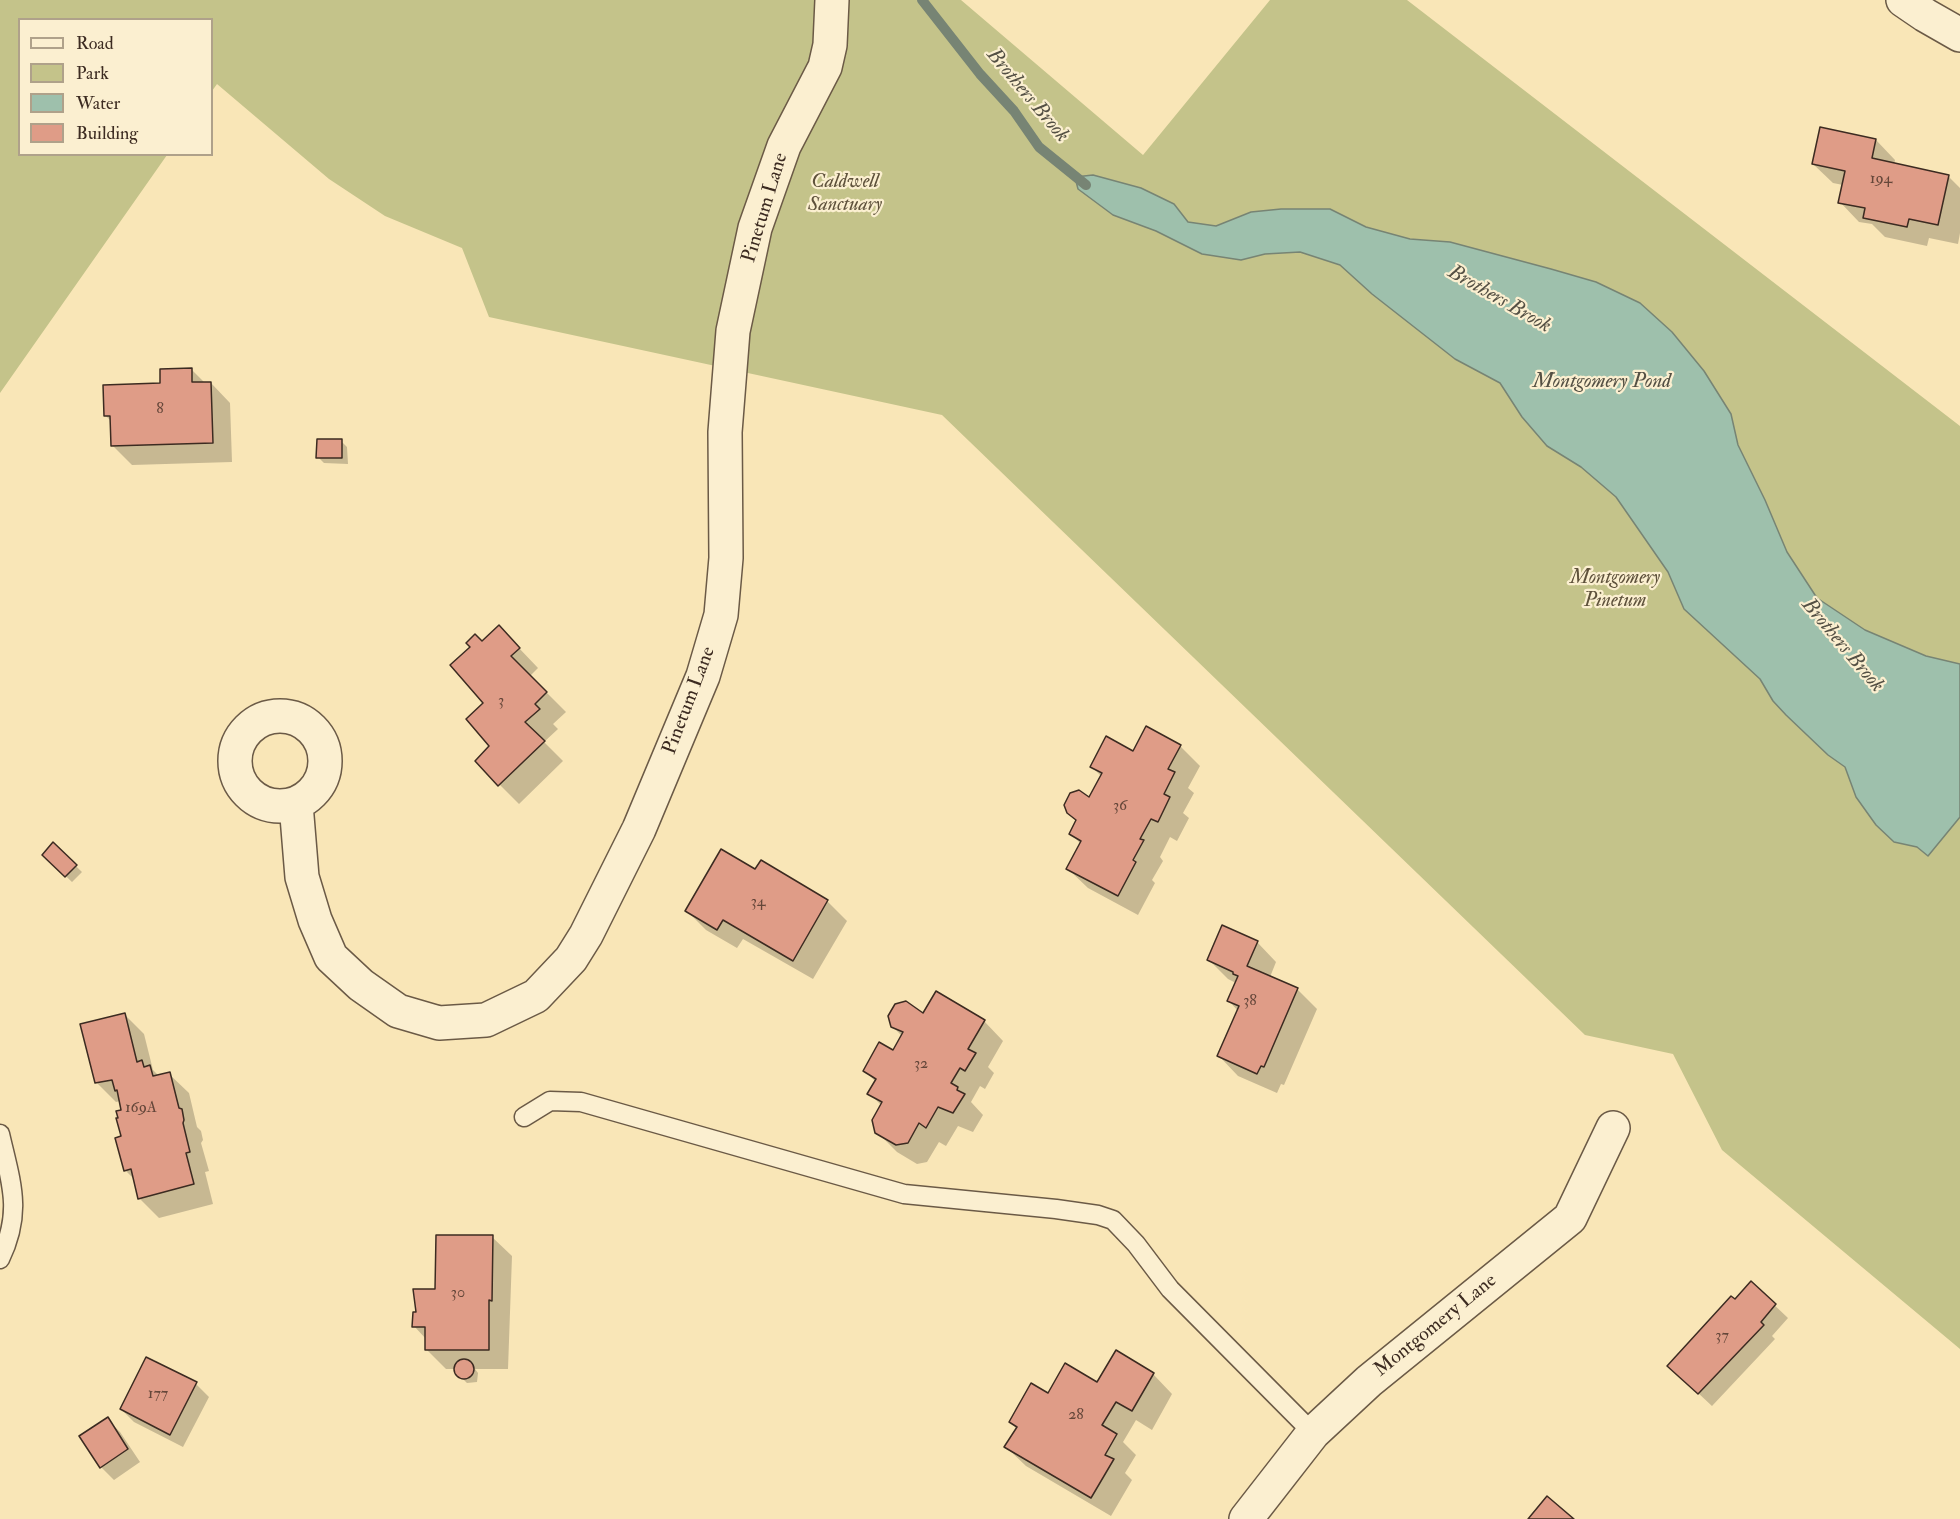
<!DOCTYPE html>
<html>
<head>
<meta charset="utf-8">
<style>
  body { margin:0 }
  #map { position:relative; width:1960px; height:1519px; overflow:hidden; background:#f9e6b7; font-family:"IM FELL Double Pica",serif }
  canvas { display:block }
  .legend { position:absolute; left:18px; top:18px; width:195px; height:138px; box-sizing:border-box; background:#fbefd0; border:2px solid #afa18a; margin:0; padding:8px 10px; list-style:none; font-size:18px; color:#3c2b21 }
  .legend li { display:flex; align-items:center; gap:12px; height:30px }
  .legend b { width:30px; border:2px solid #afa18a }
</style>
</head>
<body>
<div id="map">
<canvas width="1960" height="1519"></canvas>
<ul class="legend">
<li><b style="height:8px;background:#fbefd0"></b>Road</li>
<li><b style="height:16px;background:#c4c38a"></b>Park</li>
<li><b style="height:16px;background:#9ec0ac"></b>Water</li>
<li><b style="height:16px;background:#df9c87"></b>Building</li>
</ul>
</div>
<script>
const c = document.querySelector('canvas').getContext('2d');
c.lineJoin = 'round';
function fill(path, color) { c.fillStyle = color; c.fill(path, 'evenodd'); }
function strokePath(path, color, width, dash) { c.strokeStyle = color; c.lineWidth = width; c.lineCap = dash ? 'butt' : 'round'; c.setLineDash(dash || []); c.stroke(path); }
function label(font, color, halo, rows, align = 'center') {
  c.font = font + ' "IM FELL Double Pica",serif'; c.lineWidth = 4.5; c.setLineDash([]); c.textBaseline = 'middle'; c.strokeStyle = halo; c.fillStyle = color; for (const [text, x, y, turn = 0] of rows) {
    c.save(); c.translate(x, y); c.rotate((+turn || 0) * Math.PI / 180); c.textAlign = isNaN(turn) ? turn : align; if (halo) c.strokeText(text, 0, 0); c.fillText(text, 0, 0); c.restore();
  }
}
fill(new Path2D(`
  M0,0h961l182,155 127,-155h137l553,426v923l-238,-199 -49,-96 -88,-19 -643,-620 -453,-98 -27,-69 -77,-32 -56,-37 -112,-95 -5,7v-71h-192v134l147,1 -167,238z`), '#c4c38a');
const water = new Path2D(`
  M1093,175l48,13 33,16 14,18 28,4 35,-14 30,-3h49l36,18 44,12 40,3 101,27 45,13 44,21 32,29 32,39 27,43 7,31 27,55 22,52 30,46 48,32 61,26 34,8v153l-32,39 -11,-9 -23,-5 -18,-17 -20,-28 -11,-30 -17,-12 -42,-40 -13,-14 -13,-22 -76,-70 -16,-37 -52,-75 -35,-30 -34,-21 -25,-29 -22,-34 -45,-24 -83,-65 -32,-29 -40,-13 -35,2 -24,6 -39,-6 -46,-23 -43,-16 -35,-26 -3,-12z`);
fill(water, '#9ec0ac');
strokePath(water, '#778474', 1.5);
fill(new Path2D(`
  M1876,140l19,20 -1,5 54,11 12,12v45l-2,11 -29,-6 -2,8 -42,-9 -13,-13 -13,-2 -19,-20 3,-17 -10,-2 -20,-19z
  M192,370l13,13h6l19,20 2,59 -100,3 -20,-20v-23l-7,-7z
  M341,441l6,6 1,17 -24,-1 -6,-6z
  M482,643l36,4 20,21 -8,8 36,36 -13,12 5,5 -14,13 19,19 -44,43 -20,-20 -14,-81z
  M1180,746l20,20 -12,22 6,5 -11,20 6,5 -12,23 -7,-4 -10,20 3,4 -11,19 3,3 -17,32 -50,-27 -20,-19 13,-25 -10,-10 6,-12 -9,-9 21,-13 13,-23 -10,-10 42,-14z
  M53,844l29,28 -10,10 -28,-27z
  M756,871l71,30 20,20 -34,58 -70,-40 -6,9 -31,-18 -19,-19z
  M1257,942l19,20 -6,15 28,13 19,19 -33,76 -3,-1 -4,9 -39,-17 -19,-20 19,-45 -9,-10 7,-18 -8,-4 -20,-20z
  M124,1014l20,20 9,36 6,6 10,-2 20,19 8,34 4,4 2,9 -2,3 8,28 -4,1 8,32 -54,14 -20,-20 -4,-18 -10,-10 -5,-69 -4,1 -19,-19z
  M923,1016l61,5 19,20 -15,26 6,6 -9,16 -5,-3 -9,16 12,13 -10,17 -15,-6 -12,20 -7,-4 -12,20 -10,2 -20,-12 -20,-20 5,-26 -13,-13 7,-11 -11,-11 28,-19 9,-16 -10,-10z
  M492,1237l20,19 -4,113h-33l3,4 -1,9 -10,1 -11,-11v-3h-10l-20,-20v-10l-12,-13 4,-13 19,-22z
  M1751,1283l37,35 -16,18 3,3 -63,67 -30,-28 53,-77z
  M1153,1374l19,20 -20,36 -16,-10 -13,22 13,13 -11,18 7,7 -21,36 -85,-50 -20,-19 11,-18 -7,-7 39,-27z
  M196,1384l13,13 -26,50 -49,-25 -13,-13z
  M107,1419l13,13 20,30 -26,18 -13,-13z`), '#0003');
strokePath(new Path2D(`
  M922,0l58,74 34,37 25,36 47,38`), '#778474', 10);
const building = new Path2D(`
  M1820,127l56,12 -4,19 77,17 -11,50 -29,-6 -2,8 -44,-9 2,-10 -27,-5 7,-32 -33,-7z
  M192,368v14h19l2,61 -102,3 -1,-30h-6l-1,-31 57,-2v-14z
  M317,439h25v19h-26z
  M499,625l21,23 -9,8 36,36 -12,12 5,5 -15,13 20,19 -47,45 -23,-25 14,-15 -23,-27 17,-16 -33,-38 20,-18 -4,-4 9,-9 7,7z
  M1146,726l35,19 -13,24 7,3 -11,22 6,3 -12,25 -7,-3 -11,20 4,1 -11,20 3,2 -18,34 -52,-27 15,-28 -12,-7 7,-14 -9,-7 -3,-8 6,-12 9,-3 10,7 13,-24 -12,-6 16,-31 27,15z
  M53,842l24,23 -12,12 -23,-22z
  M721,849l34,20 6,-9 67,40 -35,61 -70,-41 -6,10 -32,-19z
  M1222,925l36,16 -11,25 51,22 -34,79 -3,-1 -4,8 -40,-18 22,-50 -12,-5 11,-25 -5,-2v-2l-26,-12z
  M936,991l49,29 -17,29 8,4 -11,18 -5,-3 -9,15 7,4 -1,3 8,4 -12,19 -15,-6 -12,21 -7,-5 -11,20 -12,2 -21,-12 -3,-13 10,-18 -15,-8 9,-15 -13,-8 16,-29 14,8 10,-18 -12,-5 -3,-11 7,-12 11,-3 17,12z
  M125,1013l12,49 5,-2 2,7 6,-2 3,11 17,-4 9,36 3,1 2,11 -1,3 7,29 -4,1 8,31 -56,15 -7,-30 -7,2 -9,-33 6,-2 -5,-18h2l-2,-7 5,-1 -4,-20 -2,1 -3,-11 -17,3 -15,-59z
  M436,1235h57l-1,66 -3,-1v50h-64v-23h-13l1,-15h3l-3,-23h22z
  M1751,1281l25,23 -15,18 3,3 -66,69 -31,-28 64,-70 4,3z
  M1116,1350l38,23 -22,38 -16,-9 -14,23 15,9 -12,21 9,4 -23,39 -87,-51 13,-20 -8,-5 22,-39 17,10 17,-30 32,19z
  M146,1357l51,25 -27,53 -50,-26z
  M454 1369a10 10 0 1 1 20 0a10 10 0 1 1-20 0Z
  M108,1417l20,32 -28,19 -21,-32z
  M1547,1496l27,23h-46z`);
fill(building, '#df9c87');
strokePath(building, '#3c2b21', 1.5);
const service = new Path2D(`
  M524,1117l26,-16 31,1 323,92 152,15 42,6 15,5 23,24 34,45 143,144
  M0,1134c11,48 23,78 0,125`);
const minor = new Path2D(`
  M1903,0l22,15 35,20
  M235 761a45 45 0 1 1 90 0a45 45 0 1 1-90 0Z
  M296,804l6,73 13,43 16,37 30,28 37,26 41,12 47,-3 50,-24 35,-37 15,-24 53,-106 64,-153 18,-61 5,-57 -1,-126 8,-101 22,-103 29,-82 41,-79 5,-22 2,-45
  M1246,1519l67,-86 56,-52 201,-163 43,-90`);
strokePath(service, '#6b5a46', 21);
strokePath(minor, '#6b5a46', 36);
strokePath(service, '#fbefd0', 18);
strokePath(minor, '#fbefd0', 33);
label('16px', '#65473a', null, [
  ["194",1881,180],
  ["8",160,410],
  ["3",501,702],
  ["36",1120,807],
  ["34",758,903],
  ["38",1250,1002],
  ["32",921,1065],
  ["169A",141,1109],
  ["30",458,1294],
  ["37",1722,1337],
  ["177",158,1395],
  ["28",1076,1416]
]);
label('italic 20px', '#5e513b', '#fbefd0', [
  ["Caldwell",845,183],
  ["Sanctuary",845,206],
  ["Montgomery",1615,579],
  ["Pinetum",1615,602]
]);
label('20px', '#3c2b21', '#fbefd0', [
  ["Pinetum Lane",766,208,-73],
  ["Pinetum Lane",690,701,-69],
  ["Montgomery Lane",1436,1326,-39]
]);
label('italic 21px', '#545044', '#fbefd0', [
  ["Brothers Brook",1027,96,50],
  ["Brothers Brook",1499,300,30],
  ["Montgomery Pond",1602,382],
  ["Brothers Brook",1842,646,50]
]);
</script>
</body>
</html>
